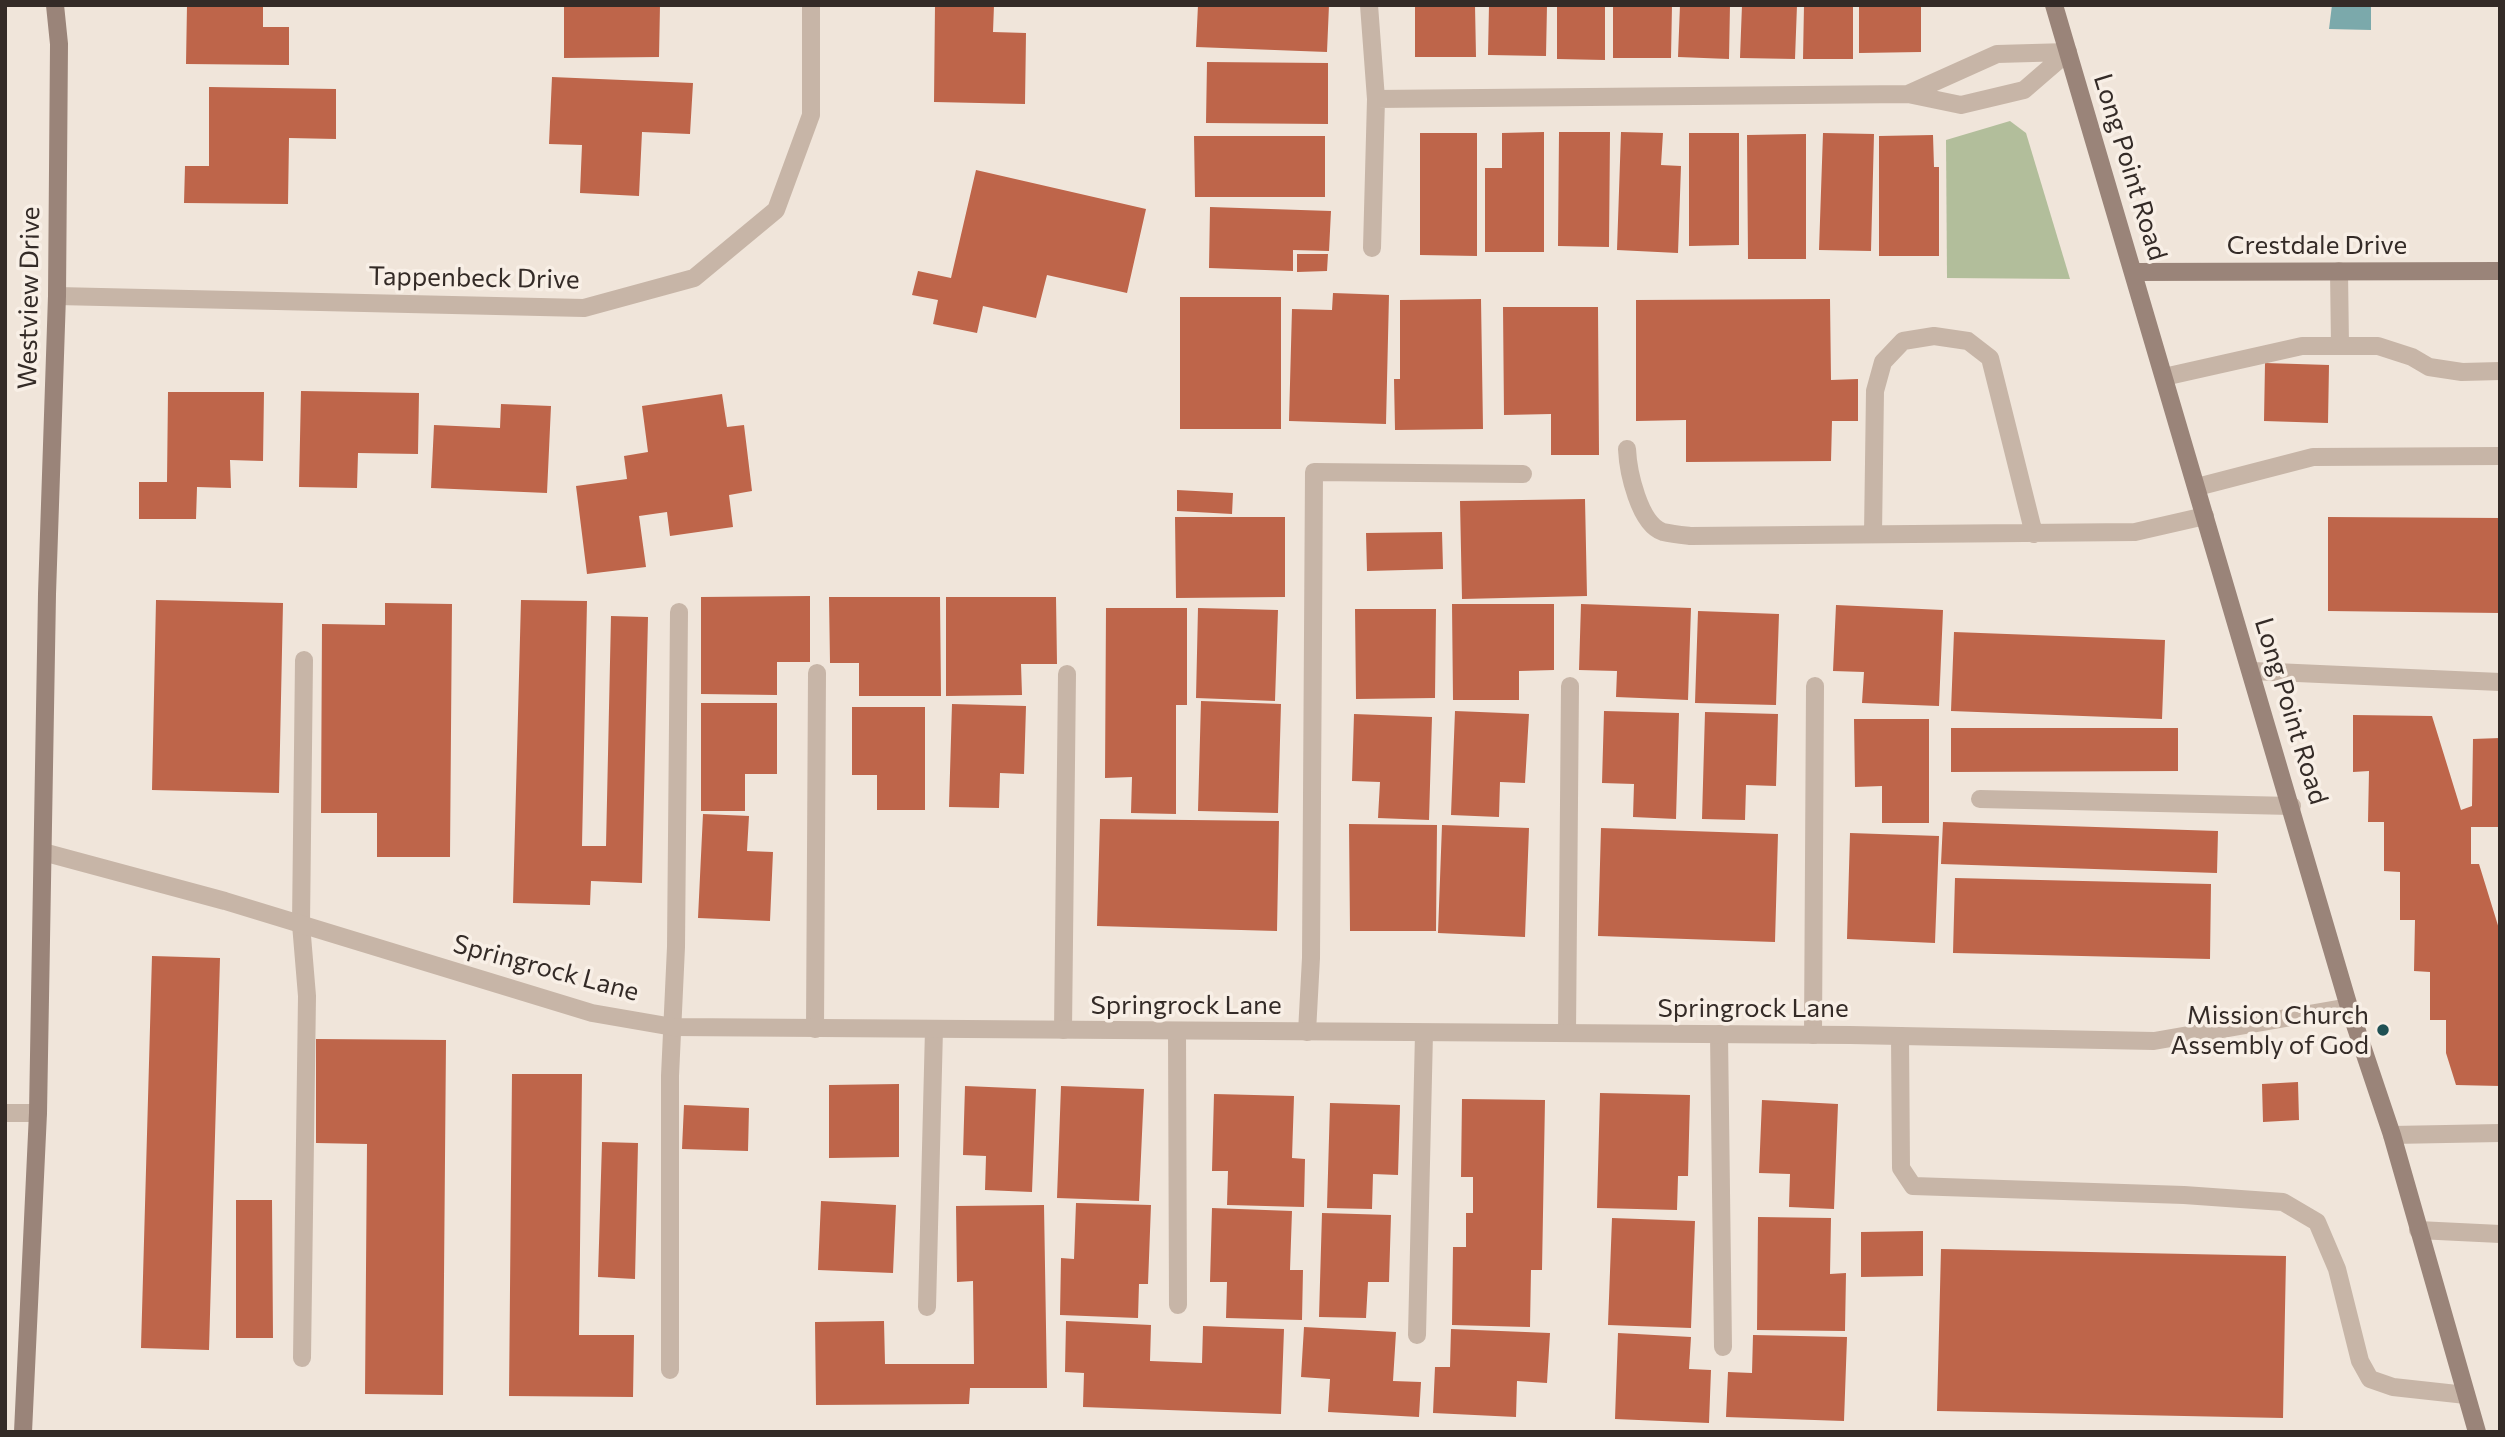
<!DOCTYPE html>
<html>
<head>
<meta charset="utf-8">
<style>
  body { margin:0 }
  #map { position:relative; width:2505px; height:1437px; overflow:hidden; background:#f0e5da; font-family:Commissioner,sans-serif }
  canvas { display:block }
  .frame { position:absolute; inset:0; border:7px solid #342b27; pointer-events:none }
</style>
</head>
<body>
<div id="map">
<canvas width="2505" height="1437"></canvas>
<div class="frame"></div>
</div>
<script>
const c = document.querySelector('canvas').getContext('2d');
c.lineJoin = 'round';
function fill(path, color) { c.fillStyle = color; c.fill(path, 'evenodd'); }
function strokePath(path, color, width, dash) { c.strokeStyle = color; c.lineWidth = width; c.lineCap = dash ? 'butt' : 'round'; c.setLineDash(dash || []); c.stroke(path); }
function label(font, color, halo, rows, align = 'center') {
  c.font = font + ' Commissioner,sans-serif'; c.lineWidth = 7; c.setLineDash([]); c.textBaseline = 'middle'; c.strokeStyle = halo; c.fillStyle = color; for (const [text, x, y, turn = 0] of rows) {
    c.save(); c.translate(x, y); c.rotate((+turn || 0) * Math.PI / 180); c.textAlign = isNaN(turn) ? turn : align; if (halo) c.strokeText(text, 0, 0); c.fillText(text, 0, 0); c.restore();
  }
}
fill(new Path2D(`
  M2010,121l16,12 44,146 -123,-1 -1,-138z`), '#b2be9b');
fill(new Path2D(`
  M2332,5h39v25l-42,-1z`), '#7ba9ab');
fill(new Path2D(`
  M187,5h76v22h26v38l-103,-1z
  M564,5h96l-1,52 -95,1z
  M935,5h59l-1,27 33,1 -1,71 -91,-2z
  M1198,5h131l-2,47 -131,-5z
  M1415,5h60l1,52h-61z
  M1489,5h58l-1,51 -58,-1z
  M1557,5h48v55l-48,-1z
  M1613,5h59l-1,53h-58z
  M1680,5h50l-1,54 -51,-2z
  M1742,5h55l-2,54 -55,-1z
  M1804,5h49v54h-50z
  M1859,5h62v47l-62,1z
  M1207,62l121,1v61l-122,-1z
  M552,77l141,6 -3,51 -48,-2 -3,64 -59,-3 2,-48 -33,-1z
  M209,87l127,2v50l-47,-1 -1,66 -104,-1 1,-37h24z
  M1544,132v120h-59v-84h17v-35z
  M1559,132h51l-1,115 -51,-1z
  M1621,132l42,1 -2,32 20,1 -3,87 -61,-3z
  M1420,133h57v123l-57,-1z
  M1689,133h50v112l-50,1z
  M1823,133l51,1 -3,117 -52,-1z
  M1806,134v125h-58l-1,-124z
  M1933,135l1,32h5v89h-60v-120z
  M1194,136h131v61h-130z
  M976,170l170,39 -19,84 -80,-18 -11,43 -53,-12 -6,27 -44,-9 5,-24 -26,-5 6,-24 33,7z
  M1210,207l121,4 -2,40 -36,-1v21l-84,-3z
  M1297,254h31l-1,17 -30,1z
  M1333,293l56,2 -3,129 -97,-3 3,-112 40,1z
  M1180,297h101v132h-101z
  M1481,299l2,130 -88,1 -1,-51h6v-79z
  M1830,299l1,81 27,-1v42h-26l-1,40 -145,1v-42l-50,1v-121z
  M1503,307h95l1,148h-48v-41l-47,1z
  M2265,363l64,2 -1,58 -64,-2z
  M301,391l118,2 -1,61 -60,-1 -1,35 -58,-1z
  M168,392h96l-1,69 -33,-1 1,28 -34,-1 -1,32h-57v-37h28z
  M722,394l5,33 17,-2 8,66 -23,4 4,32 -63,9 -3,-24 -28,4 7,51 -59,7 -11,-88 51,-7 -3,-23 24,-4 -6,-46z
  M501,404l50,2 -4,87 -116,-5 3,-63 66,3z
  M1177,490l56,3 -1,21 -55,-3z
  M1585,499l2,97 -125,3 -2,-98z
  M1175,517h110v80l-109,1z
  M2328,517l172,1v95l-172,-2z
  M1442,532l1,37 -76,2 -1,-38z
  M810,596v66h-33v33l-76,-1v-97z
  M829,597h111l1,99h-82v-33h-29z
  M946,597h110l1,67h-36l1,31 -76,1z
  M156,600l127,3 -4,190 -127,-3z
  M521,600l66,1 -5,245h24l5,-230 37,1 -6,266 -51,-2 -1,24 -77,-2z
  M385,603l67,1 -2,253h-73v-44h-56l1,-189 63,1z
  M1452,604h102v66l-35,1v29h-66z
  M1581,604l110,4 -3,92 -72,-3 1,-26 -38,-1z
  M1836,605l107,5 -4,96 -77,-3 2,-31 -31,-1z
  M1106,608h81v97h-11v109l-45,-1 1,-36 -27,1z
  M1198,608l80,2 -3,91 -79,-3z
  M1355,609h81l-1,89 -79,1z
  M1698,611l81,3 -3,91 -81,-2z
  M1954,632l211,8 -3,79 -211,-8z
  M1201,701l80,3 -3,109 -80,-2z
  M701,703h76v71h-32v37h-44z
  M952,704l74,2 -2,68 -24,-1 -1,35 -50,-1z
  M852,707h73v103h-48v-35h-25z
  M1455,711l74,3 -4,69 -25,-1 -1,35 -48,-2z
  M1604,711l75,2 -3,106 -43,-2 1,-33 -32,-1z
  M1705,712l73,2 -2,72 -30,-1 -1,35 -43,-1z
  M1354,714l78,3 -3,103 -51,-2 2,-36 -28,-1z
  M2353,715l79,1 29,94 11,-4 1,-67 27,-1v89h-29v37h8l21,68v154l-44,-1 -10,-32v-33h-16v-48l-16,-1 1,-51h-15v-48l-16,-1v-49h-16l1,-51 -16,1z
  M1854,719h75v104h-47v-37l-27,1z
  M1951,728h227v43l-227,1z
  M703,814l46,2 -2,35 26,1 -3,69 -72,-3z
  M1100,819l179,2 -2,110 -180,-5z
  M1943,822l275,9 -1,42 -276,-9z
  M1349,824l88,1 -1,106h-86z
  M1442,825l87,3 -4,109 -87,-4z
  M1601,828l177,6 -3,108 -177,-6z
  M1850,833l89,3 -4,107 -88,-4z
  M1955,878l256,6 -1,75 -257,-6z
  M152,956l68,2 -11,392 -68,-2z
  M316,1039l130,1 -3,355 -78,-1 2,-250 -51,-1z
  M512,1074h70l-3,261h55l-1,62 -124,-1z
  M2298,1082l1,38 -36,2 -1,-38z
  M899,1084v73l-70,1v-73z
  M965,1086l71,3 -4,103 -47,-2 1,-34 -23,-1z
  M1061,1086l83,3 -5,112 -82,-3z
  M1600,1093l90,2 -2,81h-10l-1,34 -80,-2z
  M1214,1094l80,2 -2,62 13,1 -1,48 -77,-2 1,-34h-16z
  M1462,1099l83,1 -3,170h-11l-1,57 -78,-2 1,-78h13v-34h7v-36h-12z
  M1762,1100l76,4 -4,105 -45,-2 1,-33 -31,-1z
  M1330,1103l70,2 -2,70 -25,-1 -1,35 -45,-1z
  M684,1105l65,3 -1,43 -66,-2z
  M602,1142l36,1 -3,136 -37,-2z
  M236,1200h36l1,138h-37z
  M821,1201l75,4 -3,68 -75,-3z
  M1076,1203l75,2 -3,79h-9l-1,34 -78,-3 1,-57 13,1z
  M1044,1205l3,183h-77l-1,16 -153,1 -1,-83 69,-1 1,43h89l-1,-83 -16,1 -1,-76z
  M1212,1208l80,3 -2,59h13l-1,50 -76,-2 1,-36h-17z
  M1322,1213l69,2 -2,67h-21l-2,36 -47,-1z
  M1758,1217l73,1 -1,56 16,-1 -1,58 -88,-1z
  M1612,1218l83,3 -4,107 -83,-3z
  M1923,1231v45l-62,1v-45z
  M1941,1249l345,7 -3,162 -346,-7z
  M1066,1321l85,4 -1,36 52,2 1,-37 81,3 -3,85 -198,-7 1,-34 -19,-1z
  M1304,1327l92,5 -3,49 28,1 -2,35 -91,-5 2,-33 -29,-2z
  M1451,1329l99,4 -3,50 -30,-2 -1,36 -83,-4 2,-46h15z
  M1618,1333l73,4 -2,32 22,1 -2,53 -94,-4z
  M1753,1335l94,2 -3,84 -118,-4 2,-45 24,1z`), '#be654a');
strokePath(new Path2D(`
  M2339,271l1,75
  M2164,377l138,-31h76l34,11 17,10 33,5 38,-1
  M1627,449c1,22 12,75 36,83 9,2 19,3 28,4l444,-4 70,-16
  M2197,487l116,-30 187,-1
  M1873,534l2,-143 8,-29 20,-21 31,-5 34,5 22,17 44,176
  M2252,671l248,11
  M1980,799l312,7
  M815,1029l2,-356
  M1063,1030l4,-356
  M1177,1031l1,274
  M1307,1032l4,-74 3,-486 209,2
  M1567,1033l3,-347
  M1719,1034l4,313
  M1813,1035l2,-349
  M1900,1036l1,132 12,18 271,9 99,7 34,20 20,47 23,92 10,18 23,8 73,8
  M2392,1135l108,-2
  M2418,1230l82,4
  M927,1307l7,-278
  M1417,1335l7,-302
  M302,1358l5,-362 -6,-72 3,-264
  M670,1370v-294l6,-129 3,-335`), '#c7b5a7', 18);
strokePath(new Path2D(`
  M1369,5l7,94 -4,149
  M1376,99l532,-5 53,11 63,-15 44,-38 -71,2 -89,40
  M57,296l527,12 110,-30 82,-68 35,-95v-110
  M43,852l182,49 367,112 81,14 1177,8 304,6 195,-34
  M5,1113h33`), '#c7b5a7', 18);
strokePath(new Path2D(`
  M2054,5l295,1002 43,128 85,297
  M2134,272l366,-1
  M23,1432l15,-319 9,-519 10,-298 2,-252 -4,-39`), '#9a8479', 18);
for (const [x, y, r, color] of [
  [2383,1030,7,"#1f5053"]
]) { const dot = new Path2D(); dot.arc(x, y, r, 0, 2 * Math.PI); c.fillStyle = color; c.fill(dot); strokePath(dot, '#f8efe6', 2.5); }
label('26px', '#342b27', '#f8efe6', [
  ["Long Point Road",2130,167,73],
  ["Crestdale Drive",2317,245],
  ["Tappenbeck Drive",474,278,1],
  ["Westview Drive",29,298,-89],
  ["Long Point Road",2291,711,73],
  ["Springrock Lane",546,968,15],
  ["Springrock Lane",1186,1005],
  ["Springrock Lane",1753,1008]
]);
label('26px', '#342b27', '#f8efe6', [
  ["Mission Church",2369,1015],
  ["Assembly of God",2369,1045]
], 'right');
</script>
</body>
</html>
